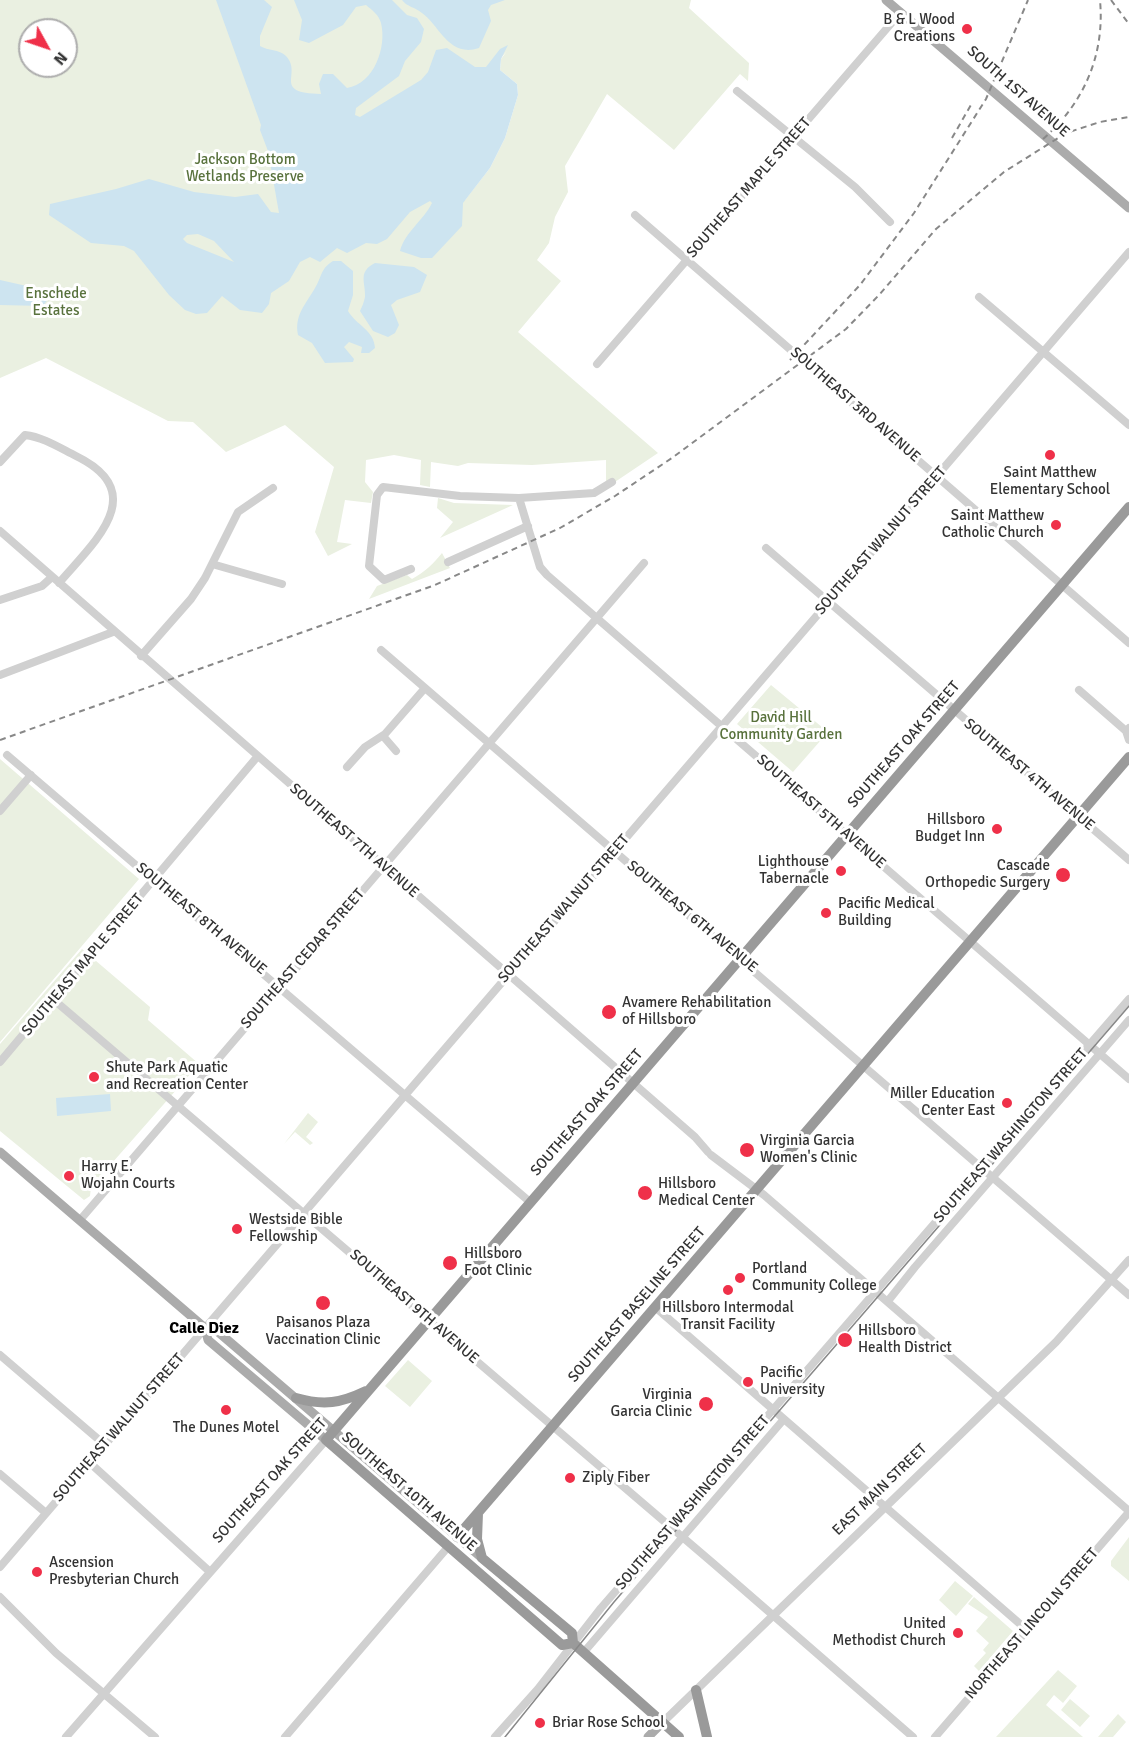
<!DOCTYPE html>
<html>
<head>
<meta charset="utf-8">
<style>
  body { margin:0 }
  #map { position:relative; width:1129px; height:1737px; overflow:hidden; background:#fff; font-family:Signika,sans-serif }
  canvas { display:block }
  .north { position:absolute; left:18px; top:18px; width:60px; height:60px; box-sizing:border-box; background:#fff; border:2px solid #adadad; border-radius:50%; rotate:130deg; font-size:16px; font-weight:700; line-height:24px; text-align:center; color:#333 }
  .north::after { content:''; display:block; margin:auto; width:21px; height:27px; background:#ef3049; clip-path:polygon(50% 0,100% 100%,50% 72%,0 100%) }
</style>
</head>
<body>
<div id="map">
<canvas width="1129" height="1737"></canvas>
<div class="north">N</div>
</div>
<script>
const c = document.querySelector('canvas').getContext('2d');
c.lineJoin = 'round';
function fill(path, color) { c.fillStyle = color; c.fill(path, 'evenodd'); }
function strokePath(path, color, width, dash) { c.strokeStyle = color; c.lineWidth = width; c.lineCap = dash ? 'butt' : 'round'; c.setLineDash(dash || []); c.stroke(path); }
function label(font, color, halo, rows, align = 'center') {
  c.font = font + ' Signika,sans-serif'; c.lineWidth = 6; c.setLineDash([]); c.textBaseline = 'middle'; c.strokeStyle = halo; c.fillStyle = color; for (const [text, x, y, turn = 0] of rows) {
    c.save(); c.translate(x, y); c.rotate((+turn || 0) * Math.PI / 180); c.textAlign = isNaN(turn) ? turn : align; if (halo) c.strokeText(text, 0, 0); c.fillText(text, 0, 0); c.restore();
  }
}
fill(new Path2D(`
  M0,0h691l-2,8 60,55 -1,18 -8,-7 -66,76 -67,-56 -42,72 3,26 -13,25 -6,26 -12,17 24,21 -43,51 140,121 -52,35v-28l-74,5 -64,-2 -10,3 -27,-4 -1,25 -10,-2 1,-25 -27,-5 -28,5 -1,22 8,10 -2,11 -26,-3 -8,42 15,2 -24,12 -13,-24 19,-65 -49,-42 -59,27 -33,-30 -25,-1 -122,-63 -46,20zM30,30h36v36h-36zM507,51l-6,8 -1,11 17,14 1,11 -13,43 -15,30 -25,32 -50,-43z
  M438,498l16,5 59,2 -73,33 13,-16 -16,-14z
  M442,553l8,15 -81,31 8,-13 30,-11 5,4c13,-7 21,-15 30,-26z
  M771,685l57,47 -35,40 -56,-48z
  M0,759l139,120 -139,163z
  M82,949l68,58 -2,13 51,44 -108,123 -1,9 -6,4 -84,-69v-87z
  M308,1113l10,9 -12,15 7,6 -3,2 -15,-13 -11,12z
  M408,1360l24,21 -22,26 -25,-21z
  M1129,1537v44l-18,-15v-5z
  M955,1581l18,15 -17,20 -17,-16z
  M974,1597l39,34 -34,40 -5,-5 12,-13 -3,-3 6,-7 -13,-12 12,-14 -20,-13z
  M1058,1670l19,16 -14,17 -9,-8 -8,10 37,32h-87z
  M1070,1699l20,17 -10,11 -19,-17z
  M1118,1714l8,8 -13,15h-15z`), '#eaf0e1');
fill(new Path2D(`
  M216,0h48l8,7 -12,29v10c8,5 19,3 26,10 17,18 -15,37 35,38l-2,-10 4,-10h10l14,14c27,-4 40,-41 34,-65 -2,-8 -9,-13 -15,-18l-10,2 -13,18 -34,18 -10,-3 3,-20 -8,-20h98l15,15 10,3 7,11 -3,13 -16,19 -6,15 -43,32 -1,7 5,2 61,-37 7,-8 8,-22 11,-2 28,19h11l14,-18 8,-4 -7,14 -1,11 17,14 1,11 -13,43 -15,30 -27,35 -1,23 -30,32h-11l-21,-7c5,-19 23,-30 32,-48l-2,-2 -20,11 -23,27 -10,5 -11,-1 -19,10 -10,-5 -17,14 -10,-5 -10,5 -11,19 -18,12 -2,11 -7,9 -22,-3 -18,-14 -15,17 -11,1 -11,-4 -16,-15 -35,-44 -10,-5 -33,-3 -42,-28 1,-11 66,-15 33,-10 45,13 41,5 23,-3 13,18 8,1 -11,-62 -8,-21 1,-5zM198,234l16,7 20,21 -47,-19 -4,-4 4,-4z
  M402,0h103l-14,5 -3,5 3,11 -12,27c-30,10 -39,-22 -57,-35 -7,-6 -15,-6 -20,-13z
  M333,261h8l12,10v24l-5,16c8,14 26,19 27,37l-6,5h-8l1,-6 -13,-5 -5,5 10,12 -1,3 -28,1 -13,-20 -14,-8c-4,-20 8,-31 17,-47 7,-11 5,-19 18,-27z
  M375,263l39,4 13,8 -7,17 -23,8 -6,5 8,20 -4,8 -7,4 -15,-6 -13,-20c2,-4 4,-9 5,-14 1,-14 -8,-25 10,-34z
  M0,280l49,11 -1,8 -5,7 -43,-1z
  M110,1094l1,17 -54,5 -1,-18z`), '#cde4f0');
strokePath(new Path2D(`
  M737,91l118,96 35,35
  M635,215l494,428
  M979,297l150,128
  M597,364l304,-352
  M0,462l25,-27c18,2 35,13 51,21 76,37 17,87 -17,127
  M519,498l21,69 7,8 582,504
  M0,531l695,606 13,15
  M766,548l363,312
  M448,562l80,-36
  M212,564l70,20
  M411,569l-27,11 -15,-14 8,-71 6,-8 77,9 59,2 75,-5 18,-11
  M0,600l42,-14 10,-9
  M381,650l748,645
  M141,656l50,-57 14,-21 33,-66 35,-24
  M0,675l113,-43
  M1079,690l47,41 3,-3
  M1126,731l3,9
  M383,736l13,15
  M7,755l523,447
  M347,767l18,-20 20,-13 40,-46
  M0,811l31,-36
  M54,1000l660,564 199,173
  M0,1062l257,-305
  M711,1155l53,40 365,316
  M80,1220l564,-657
  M888,1301l27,-34 214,-247
  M655,1307l372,323
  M0,1355l105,90
  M90,1463l119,108
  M0,1474l46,39
  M0,1567l1129,-1315
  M0,1597l56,56 99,84
  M584,1652l200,-233
  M663,1722l393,-380 73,-82
  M66,1737l260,-297
  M285,1737l163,-190
  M495,1737l43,-48 63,-81 528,-609
  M935,1737l194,-225`), '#d0d0d0', 8);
strokePath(new Path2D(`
  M886,0l243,208
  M0,1152l205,176 12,3 265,227
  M205,1328l3,12 118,100
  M648,1737l15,-15`), '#ababab', 9);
strokePath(new Path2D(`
  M296,1398c28,8 45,5 70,-7
  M478,1513l-1,26 5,19 90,75 1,10 106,94
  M457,1537l672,-780
  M573,1643l-11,2 -236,-205 803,-933
  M696,1690l11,47`), '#9a9a9a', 10);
strokePath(new Path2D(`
  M505,1737l109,-135 515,-596`), '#888', 1.5);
strokePath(new Path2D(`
  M1111,0l18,24
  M952,138l20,-35
  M1043,139c41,-36 62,-84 57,-139
  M790,360l70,-75 54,-72 72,-114 42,-99
  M0,740l435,-155 125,-57 55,-32 57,-38 174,-129 33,-34 57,-66 68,-57 62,-39 34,-11 29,-5`), '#888', 2, [6, 4.5]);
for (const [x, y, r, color] of [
  [967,29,6,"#ef3049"],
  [1050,455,6,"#ef3049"],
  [1056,525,6,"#ef3049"],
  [997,829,6,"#ef3049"],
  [841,871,6,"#ef3049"],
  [1063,875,8,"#ef3049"],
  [826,913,6,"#ef3049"],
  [609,1012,8,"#ef3049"],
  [94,1077,6,"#ef3049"],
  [1007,1103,6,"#ef3049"],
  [747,1150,8,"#ef3049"],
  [69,1176,6,"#ef3049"],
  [645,1193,8,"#ef3049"],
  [237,1229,6,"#ef3049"],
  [450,1263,8,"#ef3049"],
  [740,1278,6,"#ef3049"],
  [728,1290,6,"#ef3049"],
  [323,1303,8,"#ef3049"],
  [845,1340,8,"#ef3049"],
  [748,1382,6,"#ef3049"],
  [706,1404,8,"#ef3049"],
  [226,1410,6,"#ef3049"],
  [570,1478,6,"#ef3049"],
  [37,1572,6,"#ef3049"],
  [958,1633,6,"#ef3049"],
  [540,1723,6,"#ef3049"]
]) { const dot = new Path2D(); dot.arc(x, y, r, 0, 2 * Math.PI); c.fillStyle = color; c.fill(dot); strokePath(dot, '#fff', 2); }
label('15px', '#333', '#fff', [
  ["B & L Wood",955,20,"right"],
  ["Creations",955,37,"right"],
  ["Saint Matthew",1050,473,"center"],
  ["Elementary School",1050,490,"center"],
  ["Saint Matthew",1044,516,"right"],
  ["Catholic Church",1044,533,"right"],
  ["Hillsboro",985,820,"right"],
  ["Budget Inn",985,837,"right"],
  ["Lighthouse",829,862,"right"],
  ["Tabernacle",829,879,"right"],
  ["Cascade",1050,866,"right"],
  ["Orthopedic Surgery",1050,883,"right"],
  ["Pacific Medical",838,904],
  ["Building",838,921],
  ["Avamere Rehabilitation",622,1003],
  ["of Hillsboro",622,1020],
  ["Shute Park Aquatic",106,1068],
  ["and Recreation Center",106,1085],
  ["Miller Education",995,1094,"right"],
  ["Center East",995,1111,"right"],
  ["Virginia Garcia",760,1141],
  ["Women's Clinic",760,1158],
  ["Harry E.",81,1167],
  ["Wojahn Courts",81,1184],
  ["Hillsboro",658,1184],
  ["Medical Center",658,1201],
  ["Westside Bible",249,1220],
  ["Fellowship",249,1237],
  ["Hillsboro",464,1254],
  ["Foot Clinic",464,1271],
  ["Portland",752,1269],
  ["Community College",752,1286],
  ["Hillsboro Intermodal",728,1308,"center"],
  ["Transit Facility",728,1325,"center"],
  ["Paisanos Plaza",323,1323,"center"],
  ["Vaccination Clinic",323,1340,"center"],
  ["Hillsboro",858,1331],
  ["Health District",858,1348],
  ["Pacific",760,1373],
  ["University",760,1390],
  ["Virginia",692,1395,"right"],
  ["Garcia Clinic",692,1412,"right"],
  ["The Dunes Motel",226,1428,"center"],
  ["Ziply Fiber",582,1478],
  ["Ascension",49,1563],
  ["Presbyterian Church",49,1580],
  ["United",946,1624,"right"],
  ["Methodist Church",946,1641,"right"],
  ["Briar Rose School",552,1723]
], 'left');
label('15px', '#333', '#fff', [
  ["SOUTH 1ST AVENUE",1018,92,41],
  ["SOUTHEAST MAPLE STREET",749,188,-49],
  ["SOUTHEAST 3RD AVENUE",855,405,41],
  ["SOUTHEAST WALNUT STREET",881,541,-49],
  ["SOUTHEAST OAK STREET",904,745,-49],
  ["SOUTHEAST 4TH AVENUE",1029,775,40],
  ["SOUTHEAST 5TH AVENUE",821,812,41],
  ["SOUTHEAST 7TH AVENUE",354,841,41],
  ["SOUTHEAST WALNUT STREET",564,909,-49],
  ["SOUTHEAST 6TH AVENUE",692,917,40],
  ["SOUTHEAST 8TH AVENUE",201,919,40],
  ["SOUTHEAST CEDAR STREET",303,959,-49],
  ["SOUTHEAST MAPLE STREET",83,965,-50],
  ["SOUTHEAST OAK STREET",587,1113,-49],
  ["SOUTHEAST WASHINGTON STREET",1011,1136,-49],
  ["SOUTHEAST BASELINE STREET",637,1305,-49],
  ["SOUTHEAST 9TH AVENUE",414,1307,41],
  ["SOUTHEAST WALNUT STREET",119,1428,-49],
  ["SOUTHEAST OAK STREET",270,1481,-48],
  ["EAST MAIN STREET",880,1490,-44],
  ["SOUTHEAST 10TH AVENUE",409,1492,41],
  ["SOUTHEAST WASHINGTON STREET",693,1503,-49],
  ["NORTHEAST LINCOLN STREET",1032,1624,-49]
]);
label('15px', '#59723d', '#fff', [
  ["Jackson Bottom",245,160],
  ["Wetlands Preserve",245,177],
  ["Enschede",56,294],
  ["Estates",56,311],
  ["David Hill",781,718],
  ["Community Garden",781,735]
]);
label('bold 16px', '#000', '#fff', [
  ["Calle Diez",204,1329]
]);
</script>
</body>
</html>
